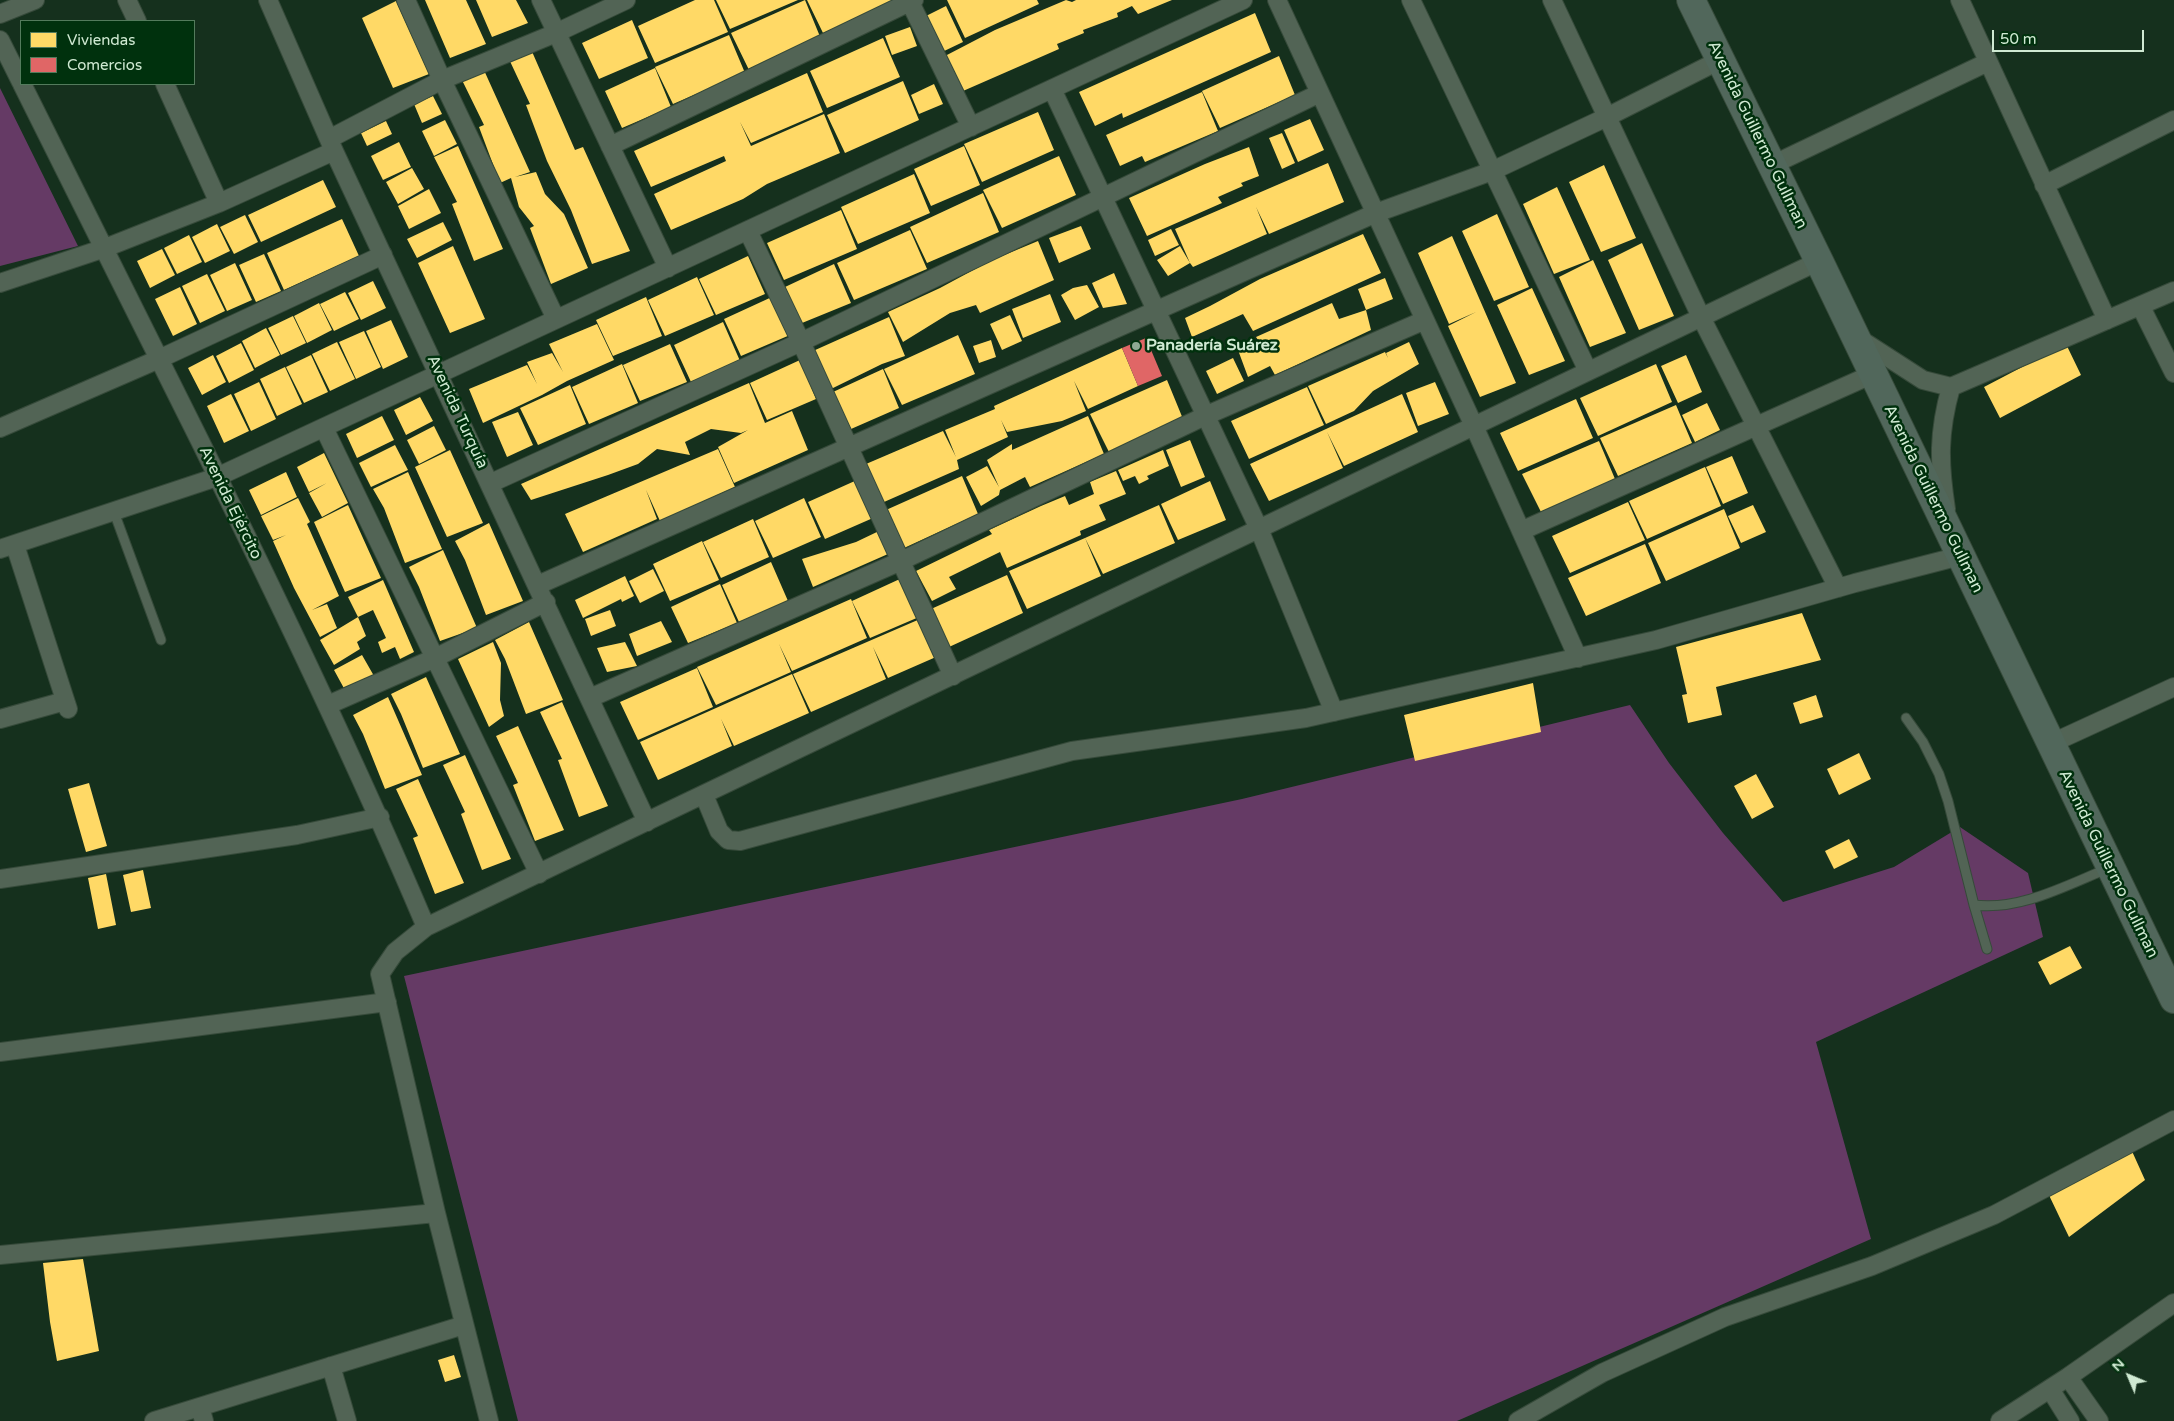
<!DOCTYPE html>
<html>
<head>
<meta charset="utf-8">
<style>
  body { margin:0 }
  #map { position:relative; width:2174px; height:1421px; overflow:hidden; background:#15301d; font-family:"Varela Round",sans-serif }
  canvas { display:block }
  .legend { position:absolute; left:20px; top:20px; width:175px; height:65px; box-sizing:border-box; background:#00310d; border:1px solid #537b5c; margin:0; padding:6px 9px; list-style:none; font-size:15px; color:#d0ead3 }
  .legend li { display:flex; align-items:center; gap:10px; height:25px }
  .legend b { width:25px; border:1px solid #537b5c }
  .north { position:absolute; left:2104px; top:1351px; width:50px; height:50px; -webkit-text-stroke:4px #00310d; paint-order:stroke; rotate:315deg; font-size:14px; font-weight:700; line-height:20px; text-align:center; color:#d0ead3 }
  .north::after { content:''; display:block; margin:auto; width:18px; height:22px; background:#d0ead3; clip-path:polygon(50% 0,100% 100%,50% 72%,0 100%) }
  .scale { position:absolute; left:1992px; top:30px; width:152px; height:22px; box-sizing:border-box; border:2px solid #d0ead3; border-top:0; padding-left:6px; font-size:15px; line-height:18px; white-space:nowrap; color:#d0ead3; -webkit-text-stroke:4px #00310d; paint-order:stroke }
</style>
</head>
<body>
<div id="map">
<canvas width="2174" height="1421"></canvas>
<ul class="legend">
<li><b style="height:14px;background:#ffd966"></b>Viviendas</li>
<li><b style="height:14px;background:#e06666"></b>Comercios</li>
</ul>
<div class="north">N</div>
<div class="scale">50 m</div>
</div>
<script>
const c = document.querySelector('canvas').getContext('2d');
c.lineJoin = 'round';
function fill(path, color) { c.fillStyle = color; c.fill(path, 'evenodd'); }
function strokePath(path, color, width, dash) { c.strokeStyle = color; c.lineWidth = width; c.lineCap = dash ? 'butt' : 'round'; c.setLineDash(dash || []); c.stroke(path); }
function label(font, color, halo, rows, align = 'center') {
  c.font = font + ' "Varela Round",sans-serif'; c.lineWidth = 5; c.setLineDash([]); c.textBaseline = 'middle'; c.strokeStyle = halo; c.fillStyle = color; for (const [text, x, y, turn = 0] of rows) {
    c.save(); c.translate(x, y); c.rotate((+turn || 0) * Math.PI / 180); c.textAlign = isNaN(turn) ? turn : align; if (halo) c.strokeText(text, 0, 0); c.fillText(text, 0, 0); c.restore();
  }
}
fill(new Path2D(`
  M0,88l78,158 -78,20z
  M1630,705l39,58 54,70 60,69 111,-35 66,-40 68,46 15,64 -227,105 55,197 -414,182h-939l-114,-445 838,-177z`), '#653a65');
fill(new Path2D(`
  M425,0h41l20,44 -36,14z
  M476,0h40l12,23 -36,14z
  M695,0h19l14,32 -73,31 -17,-37z
  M716,0h82l-68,29z
  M805,0l16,39 -72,31 -18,-37z
  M807,0h87l1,2 -72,31z
  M947,0h90l2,4 -74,34z
  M1066,0l6,2 4,-2h96l-34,14 -6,-8 -15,7 1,4 -35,13 1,3 -27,11 2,5 -96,42 -18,-35 50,-26z
  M396,1l33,73 -36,14 -31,-70z
  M946,6l17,36 -23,11 -16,-36z
  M1255,13l16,39 -148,66 -1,-5 -27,13 -16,-34z
  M632,20l16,38 -49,21 -17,-36z
  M910,27l7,19 -25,9 -7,-19z
  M729,35l16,38 -72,31 -18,-37z
  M883,38l17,39 -73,31 -17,-37z
  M530,47l45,103 8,-3 47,104 -38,13 -21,-54 -24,-49 -21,-56 4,-1 -22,-47z
  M1279,56l16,39 -75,33 -18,-37z
  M483,68l47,104 -15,5 21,-5 9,22 19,20 24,54 -37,16 -21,-56 4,-2 -15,-19 -8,-29 -11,5 -21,-56 5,-2 -23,-47z
  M655,68l16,39 -49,21 -17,-37z
  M807,73l16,39 -72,31 -11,-21 11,24 73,-32 16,39 -73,31 -24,15 -72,31 -17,-36 72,-33 -2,-5 -73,31 -17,-36z
  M903,81l16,39 -74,33 -18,-38z
  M934,84l9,20 -24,10 -8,-19z
  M1202,92l16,39 -73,31 -3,-6 -22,10 -14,-31z
  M433,96l9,18 -20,9 -8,-19z
  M1038,112l16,38 -72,32 -18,-38z
  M1310,119l14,31 -26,12 -14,-32z
  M445,120l12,24 -23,12 -12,-25z
  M386,121l6,13 -25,12 -6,-13z
  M1282,133l13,30 -13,6 -13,-31z
  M399,142l12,25 -28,13 -12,-24z
  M458,146l45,103 -29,12 -22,-57 5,-2 -23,-45z
  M964,146l16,39 -49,21 -17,-37z
  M1249,147l10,29 -18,7 2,3 -25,11 4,6 -75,33 -18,-38 76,-34z
  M1059,156l17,39 -74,33 -19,-38z
  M1328,163l16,39 -75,32 -13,-27 11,27 -74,33 -3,-4 -15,-34z
  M1604,165l32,73 -35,14 -32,-70z
  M412,168l12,21 -26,15 -12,-22z
  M914,174l16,39 -72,31 -17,-37z
  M323,180l13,27 -75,35 -13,-27z
  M1557,187l33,73 -36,14 -31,-70z
  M429,189l12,24 -32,16 -11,-23z
  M983,193l16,39 -72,31 -17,-36z
  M841,210l16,39 -73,31 -17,-37z
  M1497,214l32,73 -35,14 -32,-70z
  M245,215l13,27 -24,12 -14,-27z
  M342,219l17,37 -75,34 -17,-37z
  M443,222l9,18 -35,18 -10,-19z
  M217,224l13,27 -25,12 -13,-26z
  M1081,226l10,23 -32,14 -10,-25z
  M1171,229l8,16 -24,11 -7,-16z
  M910,230l17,39 -73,31 -17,-37z
  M1363,234l18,39 -128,58 -10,-17 -51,23 -7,-19 25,-12 50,-27z
  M189,235l13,27 -25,12 -13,-26z
  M1452,236l64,147 -36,14 -32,-71 28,-14 -27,12 -31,-71z
  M1038,241l16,39 -74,33 -4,-8 -26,8 -47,29 -15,-30 52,-24 50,-27z
  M1642,243l32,73 -35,14 -31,-70z
  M453,246l32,73 -35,14 -32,-70z
  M1180,246l10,17 -22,13 -11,-16z
  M162,249l13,26 -25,13 -13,-27z
  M264,254l17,37 -25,11 -17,-37z
  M748,256l17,38 -49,21 -17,-36z
  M1593,260l33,73 -36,14 -31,-70z
  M235,263l17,37 -25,11 -17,-36z
  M834,264l17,39 -49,20 -17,-36z
  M1114,273l13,31 -24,4 -11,-25z
  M207,274l18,37 -25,12 -18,-37z
  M697,277l17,38 -49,21 -17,-36z
  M1385,278l8,21 -27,11 5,20 -96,45 -5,-9 -22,11 -10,-27 20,-10 -2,-3 76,-34 7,16 27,-9 -8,-21z
  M373,281l13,27 -25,12 -13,-27z
  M1087,285l12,22 -24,13 -14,-25 12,-7z
  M180,287l17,37 -24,12 -18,-37z
  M1532,288l33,73 -36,14 -32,-70z
  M345,292l14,27 -25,12 -14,-27z
  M1050,294l11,28 -38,16 -11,-29z
  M774,296l16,39 -49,21 -17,-37z
  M646,297l16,39 -49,20 -17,-36z
  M319,303l13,27 -25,13 -13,-27z
  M1010,315l12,26 -20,9 -12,-26z
  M293,316l13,27 -25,12 -13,-27z
  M889,317l16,39 -23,8 -51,25 -18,-38z
  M391,320l17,37 -25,12 -17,-38z
  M723,322l17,39 -49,21 -17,-37z
  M597,324l17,36 -47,21 -25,14 -59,28 -14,-34 58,-24 10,19 -10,-22 25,-9 11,19 -14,-28z
  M266,328l14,27 -25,13 -13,-27z
  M364,331l17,36 -25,12 -17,-37z
  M958,335l17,39 -73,31 -18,-36z
  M991,340l5,17 -17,6 -6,-17z
  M337,342l18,37 -25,12 -18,-37z
  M1409,342l10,22 -46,27 -19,20 -28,13 -18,-38 77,-34 3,6 -2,-5z
  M241,343l13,27 -25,13 -13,-27z
  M670,344l17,38 -47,19 -17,-36z
  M2066,344l15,31 -81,43 -16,-31z
  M1122,348l16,38 -50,23 -14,-28 12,30 -24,10 -55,11 -6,-12 7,17 -51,23 2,9 -75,33 -18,-38 77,-33 13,26 -11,-27 50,-21 -1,-3z
  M213,355l13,27 -24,13 -14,-27z
  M311,355l17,37 -24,11 -18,-36z
  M1686,355l16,37 -24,11 -17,-37z
  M1233,358l11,23 -27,13 -11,-23z
  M800,360l16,39 -49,21 -17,-37z
  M622,364l16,39 -49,21 -17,-37z
  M1656,364l16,38 -74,34 -18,-38z
  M285,367l17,37 -25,12 -17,-37z
  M883,369l16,39 -48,21 -18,-37z
  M1167,380l16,39 -74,33 -19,-38z
  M259,382l17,37 -25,12 -17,-37z
  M1435,382l14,32 -31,12 -12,-33z
  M749,383l16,40 27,-12 16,39 -74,33 -16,-36 30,-17 -7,3 -30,-4 -26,13 5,13 -33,-6 -19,15 -30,11 -77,25 -10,-16z
  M570,385l16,39 -48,21 -18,-37z
  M1307,387l17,38 -75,34 -18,-38z
  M231,394l18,37 -25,12 -17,-37z
  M1402,394l16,38 -74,34 -17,-34 16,36 -74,33 -19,-37z
  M420,397l13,24 -27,14 -12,-25z
  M1576,399l17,39 -75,33 -18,-38z
  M1707,403l13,27 -25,12 -13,-27z
  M1676,405l16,38 -74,33 -18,-38z
  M518,412l15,33 -26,12 -15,-35z
  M382,416l12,24 -37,18 -11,-24z
  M1088,416l16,38 -74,33 -5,-10 -25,13 -1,5 -18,11 -15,-29 21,-11 12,21 -12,-27 25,-16v6z
  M434,426l12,24 -27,14 -12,-24z
  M1190,440l15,37 -24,10 -15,-37z
  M1599,441l16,38 -74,33 -19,-38z
  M395,445l13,25 -37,17 -12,-24z
  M718,449l17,38 -75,34 -14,-31 11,29 -74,33 -18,-38z
  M450,450l33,73 -36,14 -32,-70z
  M1163,450l6,16 -22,10 2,3 -10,5 -4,-8 -12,5 -5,-11z
  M324,453l24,50 -26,14 -13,-24 18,-10 -18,9 -12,-25z
  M1732,456l16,37 -25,11 -17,-37z
  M1705,467l16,39 -74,33 -18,-38z
  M1116,471l10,23 -27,11 7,15 -26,11 1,4 -74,33 -7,-16 -51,25 7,12 -24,12 -16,-30 76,-37 -3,-4 52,-24 24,-10 4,9 25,-11 -4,-12z
  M286,472l11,25 -36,18 -12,-25z
  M408,472l34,77 -37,14 -21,-55 -11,-19z
  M962,476l16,38 -74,34 -18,-38z
  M857,480l16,38 -48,21 -17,-37z
  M1210,481l16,39 -48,20 -17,-36z
  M298,498l12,24 -3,2 32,72 -27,14 15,-6 10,24 -17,9 -26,-49 -21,-47 13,-6 -13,5 -12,-24z
  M804,498l17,39 -48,21 -18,-37z
  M1628,502l17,38 -75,33 -18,-37z
  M348,505l33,73 -36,14 -31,-70z
  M1159,505l16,38 -72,31 -18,-36z
  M1753,505l13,27 -25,11 -13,-27z
  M1724,509l16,39 -74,33 -18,-38z
  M753,519l16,38 -48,21 -18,-36z
  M489,523l34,78 -37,14 -21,-55 -10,-19z
  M879,531l9,23 -75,33 -11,-28 54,-17z
  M1085,538l16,38 -74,33 -18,-38z
  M702,541l17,39 -49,21 -17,-37z
  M1645,544l16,39 -75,33 -18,-38z
  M443,550l34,78 -37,13 -21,-54 -10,-20z
  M771,562l17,39 -49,21 -17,-37z
  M653,569l11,22 -24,12 -11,-22z
  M1007,575l16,38 -74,34 -18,-38z
  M625,576l9,20 -12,6 -1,-3 -38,19 -8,-18z
  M902,578l17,39 -49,21 -18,-37z
  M383,580l31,72 -14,7 -5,-12 -13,6 -4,-11 8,-4 -13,-28 -15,7 8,19 -9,6 3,7 -26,16 -14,-25 38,-23 -10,-20z
  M720,584l17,39 -49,20 -17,-36z
  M851,599l16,39 -75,33 -13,-27 12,28 -75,33 -19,-38z
  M610,610l6,16 -25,10 -6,-17z
  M1802,613l19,47 -105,27 6,28 -34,8 -6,-28 5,-1 -11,-47z
  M920,619l16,38 -48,21 -15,-31 13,32 -75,33 -18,-38z
  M661,621l11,21 -35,14 -8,-22z
  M529,622l34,78 -37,14 -21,-55 -10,-19z
  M493,642l8,21 -1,37 4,16 -15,11 -31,-68z
  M625,642l12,24 -30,6 -10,-24z
  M362,655l12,21 -28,16 -12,-22z
  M697,668l16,39 -75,33 -18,-38z
  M792,674l17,39 -75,33 -13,-27 11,27 -74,34 -18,-38z
  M426,677l34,77 -37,14 -22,-54 -10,-20z
  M1533,683l8,49 -126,29 -11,-46z
  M1816,695l7,22 -23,7 -7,-21z
  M388,697l34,78 -37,14 -22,-55 -10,-19z
  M562,702l46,104 -29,11 -21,-57 4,-1 -22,-47z
  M518,726l46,104 -29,11 -22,-56 5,-2 -22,-47z
  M1859,753l12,26 -32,16 -12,-26z
  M465,755l46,104 -29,11 -21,-56 4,-2 -22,-47z
  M1756,774l18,33 -22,12 -18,-33z
  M418,779l46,104 -29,11 -22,-56 5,-2 -22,-47z
  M89,783l18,63 -21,6 -18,-63z
  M1849,839l9,18 -24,12 -9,-18z
  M143,870l8,38 -20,4 -8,-37z
  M106,874l10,51 -18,4 -10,-51z
  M2070,946l12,22 -32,17 -12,-23z
  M2131,1149l14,31 -76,57 -22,-46z
  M83,1259l16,92 -42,10 -7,-39 -7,-59z
  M454,1355l7,22 -16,5 -7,-22z`), '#ffd966');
fill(new Path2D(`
  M1146,338l16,38 -24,10 -16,-38z`), '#e06666');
const service = new Path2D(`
  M114,512l47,128
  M1906,718l17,24 16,32 9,27 26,104 13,44
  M1974,905c46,6 93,-20 135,-37`);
const minor = new Path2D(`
  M127,0l10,21
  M268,0l66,151 313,671
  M406,0l36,80 114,239
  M541,0l127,268
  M909,0l62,127
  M1277,0l197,426 104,232
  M1411,0l177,371
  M1552,0l149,317 137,271
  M1960,0l147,320
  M0,14l35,-14
  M0,40l21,42
  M22,84c60,119 119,238 178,357 79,161 156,321 226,486
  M165,84l54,119
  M1052,89l207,440 75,183
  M329,139l113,-59 114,-47 70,-33
  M610,146l304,-146
  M1772,165l216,-103
  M2044,185l130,-65
  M748,231l53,111 152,334
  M0,283l105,-35 114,-45 115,-52
  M2141,307l33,66
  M1858,338l65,42 28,7 223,-96
  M0,428l159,-69 224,-104
  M324,428l215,446
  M491,483l310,-141 519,-249
  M1946,509c-7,-46 -8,-76 5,-122
  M1521,531l352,-157
  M15,545l53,164
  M0,549l217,-72 1026,-477
  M538,585l838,-372 116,-42 115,-54 113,-57
  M590,698l311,-137 304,-145 220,-96
  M328,705l107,-47 111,-56
  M0,719l65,-18
  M2050,744l124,-57
  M704,795l15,36 9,9 12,1 332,-90 234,-33 350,-78 199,-57 105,-27
  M0,879l297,-44 83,-18
  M0,1052l387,-50
  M0,1255l436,-42
  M331,1366l16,55
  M2068,1377l31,44
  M2050,1389l20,32
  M200,1407l4,14
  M154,1421l310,-96
  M489,1421l-53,-208 -56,-239 15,-22 31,-25 1393,-666
  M1518,1421l84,-48 123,-56 147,-51 122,-51 180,-95
  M2000,1421l68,-44 106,-74`);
const primary = new Path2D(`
  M1691,0l128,261 355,738`);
strokePath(service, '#364a3a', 11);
strokePath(minor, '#364a3a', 20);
strokePath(primary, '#364a3a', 30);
strokePath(service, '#526455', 9);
strokePath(minor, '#526455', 18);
strokePath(primary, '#51675b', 28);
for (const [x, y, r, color] of [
  [1136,346,5,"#8fa993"]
]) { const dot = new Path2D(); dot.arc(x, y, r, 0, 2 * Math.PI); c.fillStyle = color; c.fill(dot); strokePath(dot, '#00310d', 2); }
label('16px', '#d0ead3', '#00310d', [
  ["Avenida Guillermo Gullman",1757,135,64],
  ["Avenida Turquía",457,412,65],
  ["Avenida Guillermo Gullman",1933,499,64],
  ["Avenida Ejército",230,503,64],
  ["Avenida Guillermo Gullman",2108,864,64]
]);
label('bold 16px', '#d0ead3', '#00310d', [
  ["Panadería Suárez",1146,346]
], 'left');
</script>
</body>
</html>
